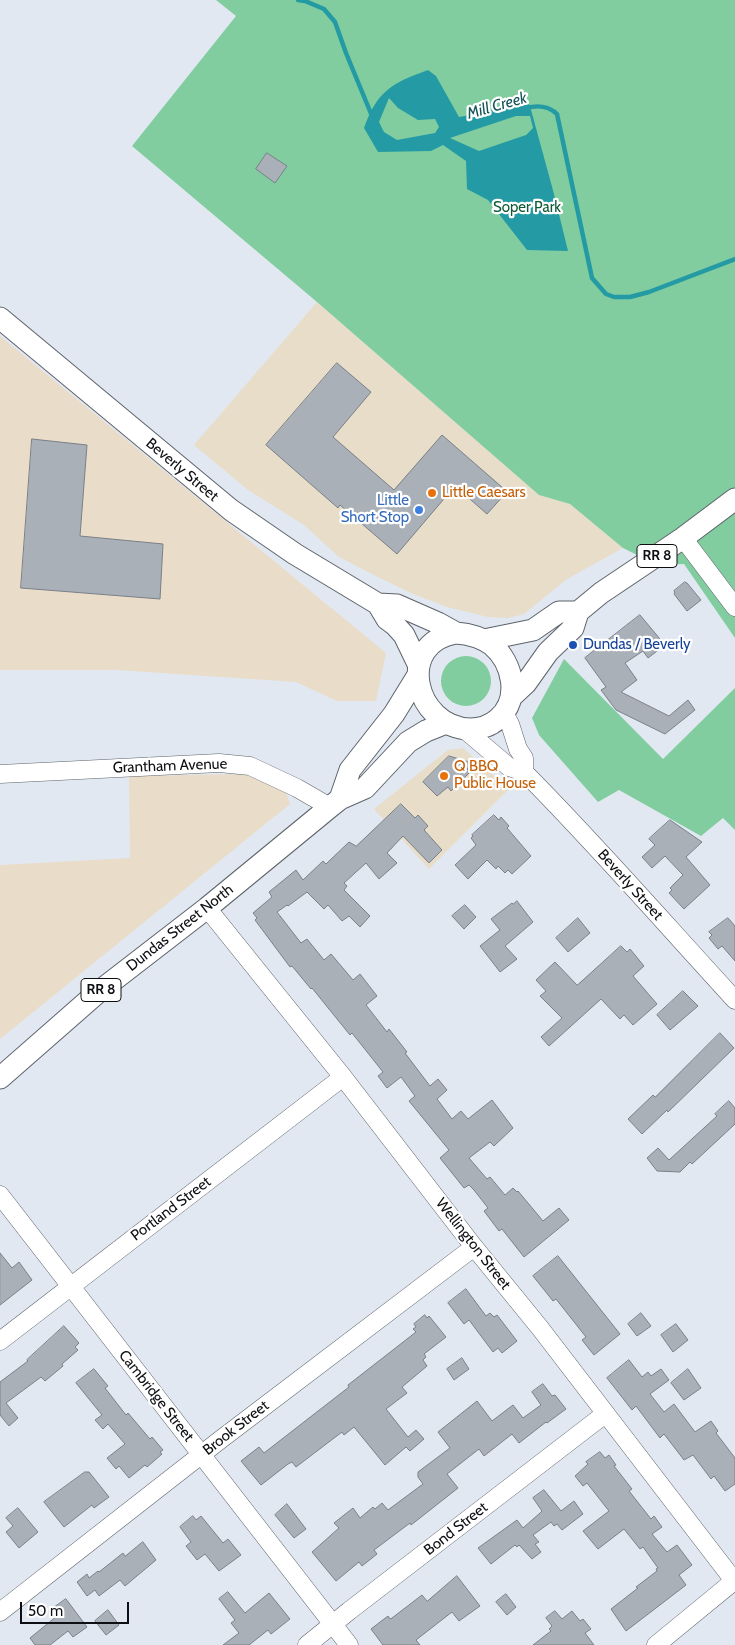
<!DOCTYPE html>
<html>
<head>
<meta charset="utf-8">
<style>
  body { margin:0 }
  #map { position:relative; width:735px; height:1645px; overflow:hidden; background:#e2e8f1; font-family:Cabin,sans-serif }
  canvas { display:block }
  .scale { position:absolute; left:20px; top:1602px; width:109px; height:22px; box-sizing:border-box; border:2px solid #0d0f12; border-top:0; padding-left:6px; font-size:15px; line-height:18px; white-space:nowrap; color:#0d0f12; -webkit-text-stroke:4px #fff; paint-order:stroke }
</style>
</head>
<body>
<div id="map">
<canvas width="735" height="1645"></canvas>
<div class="scale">50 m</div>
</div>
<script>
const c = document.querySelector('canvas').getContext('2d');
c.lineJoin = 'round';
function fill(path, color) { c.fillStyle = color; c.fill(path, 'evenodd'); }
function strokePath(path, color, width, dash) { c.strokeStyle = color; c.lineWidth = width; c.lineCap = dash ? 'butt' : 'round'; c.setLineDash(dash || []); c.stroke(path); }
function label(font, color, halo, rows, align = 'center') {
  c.font = font + ' Cabin,sans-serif'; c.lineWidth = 4.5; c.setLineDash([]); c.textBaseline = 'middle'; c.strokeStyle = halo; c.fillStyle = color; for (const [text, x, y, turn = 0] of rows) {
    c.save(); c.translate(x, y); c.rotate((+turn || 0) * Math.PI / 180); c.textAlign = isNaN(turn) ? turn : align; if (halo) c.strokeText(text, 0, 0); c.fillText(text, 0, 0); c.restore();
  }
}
fill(new Path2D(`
  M317,302l222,193 31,9 53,44 -56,31 -43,35 -16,4 -20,-1 -41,-10 -36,-14 -35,-17 -37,-19 -35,-32 -56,-35 -54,-45z
  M463,748l46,41 -80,80 -55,-60 74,-59z`), '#e7ddc8');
fill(new Path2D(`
  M0,336l386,317 -10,48h-39l-41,-19 -179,-12h-117z
  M244,774l42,18 4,12 -290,235v-174l130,-7 -1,-82z`), '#e9dcc8');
fill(new Path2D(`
  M216,0h519v638l-51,-74 -27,1 -34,-17 -53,-44 -31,-9 -222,-193 -185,-156 104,-130z
  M441 681a25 25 0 1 1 50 0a25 25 0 1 1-50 0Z
  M564,659l99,100 72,-71v142l-12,-12 -22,18 -82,-46 -21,12 -59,-67 -7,-17z`), '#81cd9f');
fill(new Path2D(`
  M428,70l8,6 23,41 27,-5 38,-14 6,8 24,88 14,57 -41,-1 -39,-50 -21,-11 -1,-28 -23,-16 -12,6 -53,1 -14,-24c13,-37 28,-45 64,-58zM389,98l9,10 20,12 17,-1 4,8 -4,6 -38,7 -13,-8 -5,-10zM516,116h14l3,12 -7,7 -47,16 -29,-13z`), '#249ba4');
strokePath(new Path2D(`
  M298,0l7,1 19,8 11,13 11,31 26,63
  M526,108c11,-3 23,-2 31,6l35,164 14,16 8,3h16l19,-5 86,-33`), '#249ba4', 4.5);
const building = new Path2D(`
  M267,153l20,13 -12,17 -19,-14z
  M337,363l34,29 -38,45 61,53 48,-55 61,53 1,7 -17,19 -32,-28 -58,68 -57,-49 -2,3 -72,-63z
  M32,439l55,6 -7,91 83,8 -3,55 -139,-11z
  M685,582l2,1 14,17 -14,11 -13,-17 1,-2 -1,-1z
  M640,615l25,30 -17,13 -5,-7 -18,12 12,17 -16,12 48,24 19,-16 7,10 -30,24 -49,-24 -15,-20 5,-3 -21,-29z
  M449,756l24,7 -6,6 3,3 -19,19 -3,-4 -11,9 -14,-14z
  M401,804l14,14 3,-3 10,11 -4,4 18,20 -13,13 -26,-27 -16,17 10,10 -18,16 -13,-16 -22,20 3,3 -3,4 26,26 -10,11 -11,-11 -7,5 -14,-16 -4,4 -17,-17 -19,14 -1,-1 -10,7 24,31 6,-4 17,21 7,-6 22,26 7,-6 17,22 -11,9 21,27 2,-3 18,23 -2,1 25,33 8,-7 9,11 -10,9 15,20 9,-8 7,8 24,-19 21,28 -19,18 -4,-4 -21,16 18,21 3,-2 15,18 8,-7 4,4 1,-1 25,30 16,-13 10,12 -45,37 -22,-28 -3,2 -15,-20 4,-3 -14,-18 -5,-5 -5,3 -24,-30 9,-8 -40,-49 6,-5 -14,-19 -14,11 -9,-12 5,-4 -31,-39 -2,2 -38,-47 -1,1 -19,-23 -2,1 -35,-47 2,-2 -4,-5 19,-16 -3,-5 27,-22 7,10 20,-19 3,3 23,-22 7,4z
  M494,815l5,5 2,-3 8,9 -2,2 24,28 -19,18 -4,-4 -3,3 -7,-7 -2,3 -9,-9 -19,19 -13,-14 21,-20 -5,-7 2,-2 -1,-1z
  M670,820l32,22 -16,15 24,28 -26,24 -15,-16 3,-3 -2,-2 13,-13 -18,-19 -13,12 -10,-11 13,-12 -6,-6z
  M517,901l16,21 -28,24 12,13 -17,13 -20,-26 20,-16 -9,-11 21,-16 1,1z
  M465,905l11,12 -12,12 -12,-13z
  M578,918l12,15 -22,19 -12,-14z
  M728,918l7,8v35l-13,-15 -4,3 -9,-11 3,-3 -3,-3z
  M621,946l6,6 3,-3 14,17 -11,10 24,28 -24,21 -9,-10 -4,4 -19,-20 -52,47 -8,-9 21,-19 -22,-22 6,-5 -10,-11 19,-18 22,23z
  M683,991l15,15 -28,24 -13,-15z
  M720,1033l14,15 -66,64 -1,-2 -25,24 -14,-15 25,-24 2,2z
  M729,1101l6,7v16l-43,40 -2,-2 -10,10 -23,-1 -10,-13 11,-10 11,12 48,-44 -2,-2z
  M0,1253l12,15 7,-6 13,18 -32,25z
  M558,1256l62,78 -26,21 -12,-15 4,-3 -30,-38 -3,2 -20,-25z
  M466,1289l20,27 4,-3 4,4 3,-2 20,26 -15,12 -4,-5 -5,4 -24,-32 -5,4 -16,-21z
  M641,1313l10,13 -14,10 -9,-12z
  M425,1315l2,3 2,-2 17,21 -22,17 2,3 -3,3 4,6 -25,21 5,6 -21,16 22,28 8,-7 8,9 -14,12 -4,-4 -21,18 -31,-38 -10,8 -2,-3 -46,35 -4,-5 -4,2 -27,21 -20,-24 18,-14 5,6 85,-66 -1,-2 68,-53 -3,-3 3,-2 -2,-3z
  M676,1324l12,16 -15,12 -12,-17z
  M64,1326l15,17 -4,4 3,3 -16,14 1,2 -18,15 -4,-4 -35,26 12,15 -9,8 -9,-11v-33l28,-21 -1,-1z
  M462,1358l7,11 -15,11 -7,-11z
  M629,1360l13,17 6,-5 3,4 10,-7 8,11 -19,14 14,18 10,-8 21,28 16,-11 7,10 -2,2 19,25v26l-10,7 -11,-15 -3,3 -18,-24 -9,5 -20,-26 -4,4 -24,-32 -4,4 -25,-32z
  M94,1369l14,17 -3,2 21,27 2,-2 22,26 2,-2 11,13 -3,2 2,2 -15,13 -2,-2 -16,13 -10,-12 -3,3 -9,-11 18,-14 -17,-20 -5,5 -8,-9 7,-5 -26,-32z
  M688,1369l13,19 -17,12 -13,-17z
  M543,1384l9,12 3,-1 11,14 -19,14 -1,-1 -27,21 -7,-9 -28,22 -5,-7 -32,25 11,14 -47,37 -1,-2 -36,27 3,4 -15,12 -3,-4 -23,19 -24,-29 27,-24 -5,-5 19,-15 7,10 13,-11 2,2 7,-6 6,7 35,-26 -5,-7v-5l32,-24 -12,-16 39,-31 15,20 21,-16 10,13 18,-13 -9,-13z
  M600,1452l5,6 4,-3 7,10 -2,1 18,23 -3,2 22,28 3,-3 8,11 -10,7 15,18 10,-7 15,20 -13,10 7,10 -60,46 -15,-22 27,-21 -2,-1 21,-16 -1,-2 2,-1 -15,-21 -3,2 -16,-20 -26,20 -15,-18 26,-20 -22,-28 -4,3 -8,-10 13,-12 -2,-2z
  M85,1472h4l20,25 -15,11 -2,-3 -28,22 -20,-25z
  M544,1490l17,21 13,-10 9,13 -21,16 -5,-6 -3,2 -3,-4 -18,13 6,7 -4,2 6,8 -9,7 -13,-14 -2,2 -2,-2 -24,19 -13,-16 39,-28 6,8 17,-15 2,-2 -9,-13z
  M287,1504l19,25 -12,9 -19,-23z
  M18,1508l20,24 -19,16 -13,-16 7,-6 -7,-8z
  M193,1516l3,4 5,-4 22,27 5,-4 13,16 -22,16 -14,-17 -8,6 -11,-14 5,-4 -11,-15z
  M143,1542l13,18 -31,26 -5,-6 -21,16 -4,-6 -8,6 -10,-14 10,-8 2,4 9,-7 1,1 24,-19 2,3z
  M457,1576l23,30 -21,15 -7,-9 -36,28 4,5h-37l-12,-16 17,-13 2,3 2,-1 30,-23 5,6z
  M228,1592l17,21 24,-20 21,26 -19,15 -3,-4 -19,15h-26l16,-12 -8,-10 4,-3 -16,-21z
  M506,1594l10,13 -9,8 -11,-13z
  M66,1599l21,28 -14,10 -5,-6 -18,14h-15l-5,-7 27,-22 -5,-7z
  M108,1610l11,15 -13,10 -11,-14z
  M555,1611l7,8 10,-8 8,10 3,-2 8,10 -6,4 9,12h-61l18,-14 -2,-2 3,-3 -6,-8z`);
fill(building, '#aab0b8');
strokePath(building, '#7a8088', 1);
const minor = new Path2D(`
  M683,538l52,69
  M504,713l6,11 8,25 6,9v14
  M464,729l45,38 15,5 6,6c71,72 137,148 205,222
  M0,774l219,-11 31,3 47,22 33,19
  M207,908l136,169 131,170 66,81 195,254
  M0,1195c117,149 232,300 349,450
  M0,1341l343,-264
  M0,1612l220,-172 254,-193
  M307,1645l42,-34 256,-197
  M656,1645l78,-64`);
const major = new Path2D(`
  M0,318l231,192 64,44 83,50 9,15 8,6 9,10 15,31
  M378,604l19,1 41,18 18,10
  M456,633c14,1 25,4 36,12 21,18 29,54 6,74 -8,7 -19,10 -28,10 -56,-2 -75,-86 -14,-96z
  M484,640l49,-10 26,-18h19
  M511,697l15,-14 22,-31 25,-24 5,-16 23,-19 82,-55 52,-39
  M340,799l10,-29 44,-56 24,-39
  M0,1078l97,-85 110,-85 123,-101 10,-8 25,-11 43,-46 18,-11 20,-8`);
strokePath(minor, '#5d636a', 19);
strokePath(major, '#5d636a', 23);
strokePath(minor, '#fff', 18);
strokePath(major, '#fff', 21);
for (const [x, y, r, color] of [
  [432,493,5,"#e8710a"],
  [419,510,5,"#3f7fe0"],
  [573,645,5,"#1a4fb4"],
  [444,776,5,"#e8710a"]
]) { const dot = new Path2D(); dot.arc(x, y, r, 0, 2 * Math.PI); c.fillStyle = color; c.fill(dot); strokePath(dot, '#fff', 2); }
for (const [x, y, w] of [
  [657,556,40],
  [101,990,40]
]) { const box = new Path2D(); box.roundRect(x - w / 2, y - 11.5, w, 23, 4); c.fillStyle = '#fff'; c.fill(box); strokePath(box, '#0d0f12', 1); }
label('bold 14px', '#0d0f12', null, [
  ["RR 8",657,556],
  ["RR 8",101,990]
]);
label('15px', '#0d5a36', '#fff', [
  ["Soper Park",527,208]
]);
label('15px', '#0d0f12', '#fff', [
  ["Beverly Street",182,470,40],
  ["Grantham Avenue",170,766,-2],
  ["Beverly Street",630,885,48],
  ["Dundas Street North",180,928,-38],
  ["Portland Street",171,1209,-37],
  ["Wellington Street",473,1244,52],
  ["Cambridge Street",156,1396,52],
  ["Brook Street",236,1428,-38],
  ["Bond Street",456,1529,-38]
]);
label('15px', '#c56008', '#fff', [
  ["Little Caesars",442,493],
  ["Q BBQ",454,767],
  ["Public House",454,784]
], 'left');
label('15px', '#366cbe', '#fff', [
  ["Little",409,501],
  ["Short Stop",409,518]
], 'right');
label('15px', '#164399', '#fff', [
  ["Dundas / Beverly",583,645]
], 'left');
label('italic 16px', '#155459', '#fff', [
  ["Mill Creek",497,106,-16]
]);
</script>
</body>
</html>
